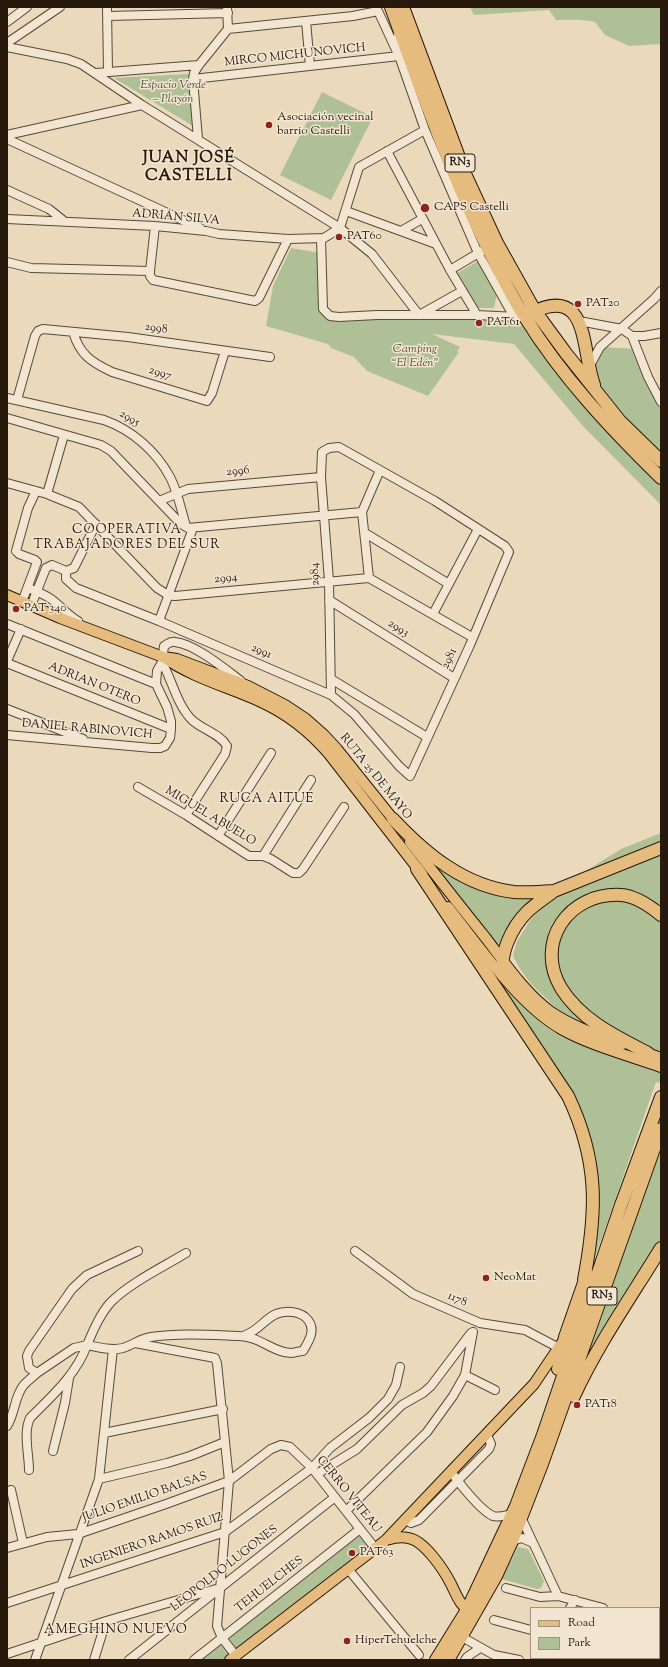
<!DOCTYPE html>
<html>
<head>
<meta charset="utf-8">
<style>
  body { margin:0 }
  #map { position:relative; width:668px; height:1667px; overflow:hidden; background:#ebd9bc; font-family:"Sorts Mill Goudy",serif }
  canvas { display:block }
  .frame { position:absolute; inset:0; border:8px solid #27190c; pointer-events:none }
  .legend { position:absolute; left:530px; top:1607px; width:130px; height:52px; box-sizing:border-box; background:#f2e6d3; border:1px solid #a19483; margin:0; padding:5px 7px; list-style:none; font-size:12px; color:#27190c }
  .legend li { display:flex; align-items:center; gap:8px; height:20px }
  .legend b { width:20px; border:1px solid #a19483 }
</style>
</head>
<body>
<div id="map">
<canvas width="668" height="1667"></canvas>
<div class="frame"></div>
<ul class="legend">
<li><b style="height:5px;background:#e6bc7e"></b>Road</li>
<li><b style="height:11px;background:#b0c096"></b>Park</li>
</ul>
</div>
<script>
const c = document.querySelector('canvas').getContext('2d');
c.lineJoin = 'round';
function fill(path, color) { c.fillStyle = color; c.fill(path, 'evenodd'); }
function strokePath(path, color, width, dash) { c.strokeStyle = color; c.lineWidth = width; c.lineCap = dash ? 'butt' : 'round'; c.setLineDash(dash || []); c.stroke(path); }
function label(font, color, halo, rows, align = 'center') {
  c.font = font + ' "Sorts Mill Goudy",serif'; c.lineWidth = 3; c.setLineDash([]); c.textBaseline = 'middle'; c.strokeStyle = halo; c.fillStyle = color; for (const [text, x, y, turn = 0] of rows) {
    c.save(); c.translate(x, y); c.rotate((+turn || 0) * Math.PI / 180); c.textAlign = isNaN(turn) ? turn : align; if (halo) c.strokeText(text, 0, 0); c.fillText(text, 0, 0); c.restore();
  }
}
fill(new Path2D(`
  M470,7h191v37l-32,2 -24,-11 -10,-13c-14,-3 -26,-2 -39,-2l-7,-10 -75,5z
  M189,74l4,52 -79,-48z
  M322,92l51,25 -42,83 -51,-25z
  M291,248l30,5 5,60 136,2 73,-4 62,81 -8,-24 11,-21 38,2 23,53v103l-79,-80 -68,-81 -82,-10 28,13 -3,4 2,1 -31,44 -61,-25 -13,-14 -23,-9 -3,-4 -62,-18 7,-40z
  M478,261l19,33 -3,14h-17l-20,-35z
  M661,833v220l-69,-24 -36,-21 -25,-24 -11,-15 -7,-13 4,-15 12,-19 25,-31 67,-42z
  M425,857l16,10 99,28 -39,54z
  M453,918c28,35 70,99 109,119 31,15 67,21 99,33v13l-5,-1 -63,181 -5,-1 3,-18 -8,-120z
  M661,1148v95l-79,130z
  M360,1529l15,19 -145,112h-36z
  M518,1547l10,2 16,32 -3,7 -4,1 -35,-10z`), '#b0c096');
const minor = new Path2D(`
  M107,7l1,65
  M108,16l120,-3
  M306,21l4,45
  M7,22l20,-15
  M228,29l125,-13 25,-5 19,41
  M398,36l1,20 26,74 53,123 36,64
  M7,43l53,-36
  M7,47l60,12 14,5 61,41 198,123 32,26 47,61
  M96,73l103,-8
  M193,79l206,-23
  M7,135l135,-30
  M7,139l193,89
  M198,139l-5,-60 1,-6 5,-8 29,-36 -1,-22
  M387,151l63,119 27,45
  M7,190l42,19 15,12
  M346,211l90,33
  M7,219l148,7 51,5 13,3 69,5 36,-1 16,-10
  M340,228l19,-61 66,-37
  M401,231l21,-12
  M321,238l2,71 7,7 9,1 38,-2h100l40,2
  M7,262l24,6 119,3 5,-45
  M450,270l32,-19
  M150,271v5l3,4 102,21 4,-3 29,-59
  M421,314l41,-23
  M579,321l43,8 10,7h12l17,-3
  M73,332c7,23 18,30 39,40l95,29 5,-8 13,-42
  M632,336l16,41 13,25
  M589,367l11,-20 54,-48 7,-8
  M7,398l97,22c28,10 52,31 66,57 8,15 11,33 16,49
  M17,400l18,-64 3,-5 5,-2 85,8 142,20
  M7,418l94,27 10,6 70,73 7,4 174,-16
  M7,483l40,11 32,13 78,81 11,7 7,1 194,-18 103,59
  M47,494l17,-59
  M159,501l29,-12 133,-12
  M365,533l84,51
  M16,551l3,3 16,6 2,2 -15,40
  M16,551l12,-43 8,-17
  M66,571v8l10,9 83,33 172,74 23,19 45,52 11,10 60,-131 39,-93 -4,-6 -70,-45 -96,-54 -10,1 -7,4 -1,25 8,104 2,114
  M369,578l-7,-66 18,-42
  M28,588c8,3 16,6 23,11 10,7 16,16 27,22
  M329,600l125,78
  M31,606l15,-38 6,-3 14,6 8,-3 22,-44
  M433,614l45,-85
  M159,621l34,-93
  M7,624l149,60
  M7,661l14,-32
  M162,662c10,18 15,43 30,58 11,10 27,13 35,26l-2,8 -39,61
  M7,663l164,66
  M331,679l96,58
  M7,709l76,30
  M7,735l145,13h8l5,-2 5,-8 1,-9v-8l-4,-14 -11,-23 1,-13 5,-9 2,-16c4,-2 6,-5 11,-4 20,2 50,27 66,39
  M138,787l48,28 63,41h14l8,3 22,14h6l4,-4 41,-62
  M218,836l53,-83
  M263,856l48,-76
  M138,1251l-51,24 -15,14 -43,62 -2,5 2,12 8,5 37,-25 13,-3c6,-14 13,-31 24,-43 19,-19 52,-35 75,-49
  M355,1251l58,43 67,29 45,7 34,18
  M135,1343l80,15 2,5 12,118 -12,145 5,12 14,18
  M465,1375l30,15
  M7,1426c8,-12 7,-28 16,-40 4,-5 10,-9 14,-13
  M104,1433l119,-24
  M53,1451l12,-48 4,-25
  M29,1470c0,-16 -6,-37 1,-52 22,-22 46,-43 57,-73 11,2 24,6 36,3 10,-3 18,-10 28,-11 29,-4 59,-2 88,-1 20,0 35,17 52,17 3,0 8,-2 12,-2 6,-10 13,-21 5,-31 -7,-9 -22,-10 -32,-6 -13,6 -17,17 -33,22
  M451,1472c9,12 29,38 42,44 6,2 14,-1 19,-2
  M317,1474l40,-25 45,-44 21,-12 8,-7 40,-53
  M99,1479l68,-16 23,-7 35,-14
  M11,1490l12,53
  M346,1511l81,-79 26,-36 12,-21 8,-43
  M521,1517l37,79
  M406,1520l5,3 8,-3 70,-71 2,-5 -4,-9
  M512,1541l10,-3 11,5
  M7,1548l40,-11 31,-3 88,-30 63,-23 42,-32 10,-4 9,2 22,21 63,80
  M348,1569l71,86
  M506,1588l34,9 18,-1 45,12
  M7,1603l218,-71 87,-64 18,-20 39,-30 19,-19 8,-14 4,-18
  M570,1608l5,-8
  M494,1620l37,10
  M659,1623h2
  M462,1637l32,18 25,5
  M7,1654l99,-33 110,-32
  M634,1658l6,2
  M35,1660l64,-181 14,-130
  M94,1660l12,-39
  M129,1660l206,-163
  M194,1660l166,-131
  M465,1660l2,-3 13,-9
  M535,1660l1,-2
  M624,1660l1,-2`);
const major = new Path2D(`
  M7,595l53,23 103,39 14,2 71,27 37,19 21,14 18,16 13,14 60,75
  M165,658c28,20 63,29 94,43 27,12 51,31 70,53l93,120
  M410,842c25,32 50,64 75,95 20,26 39,55 66,75 22,15 47,23 72,32
  M448,907c31,39 70,97 113,122 28,16 69,27 100,38
  M641,1051l20,7
  M386,1540c7,-2 14,-4 22,-2 16,2 36,32 43,46 6,12 9,22 21,29
  M230,1660l156,-120 148,-156 27,-40`);
const highway = new Path2D(`
  M391,7c31,86 62,173 103,254 10,19 19,38 31,56 37,60 86,112 136,161
  M403,7l63,169 31,67 38,68 30,41 55,69 41,40
  M529,314c61,-32 52,35 65,71
  M393,819c33,35 71,67 121,73 13,1 27,0 40,-1
  M417,869l151,227c31,65 29,115 16,184
  M504,976c-6,-21 8,-49 23,-64 8,-8 18,-14 27,-21l107,-43
  M648,1053c-33,-17 -67,-33 -87,-65 -27,-46 8,-96 60,-93 15,1 29,11 40,20
  M558,1369l7,-32 22,-63
  M574,1396c24,-52 57,-99 87,-148
  M436,1660l31,-50 49,-104 27,-71 78,-230 40,-108
  M448,1660l48,-84 16,-35 30,-77 119,-335`);
strokePath(minor, '#584938', 10);
strokePath(major, '#27190c', 12);
strokePath(highway, '#27190c', 14);
strokePath(minor, '#f2e6d3', 8);
strokePath(major, '#e6bc7e', 10);
strokePath(highway, '#e6bc7e', 12);
for (const [x, y, r, color] of [
  [269,125,4,"#8f2418"],
  [425,208,5,"#8f2418"],
  [339,237,4,"#8f2418"],
  [578,304,4,"#8f2418"],
  [479,323,4,"#8f2418"],
  [16,609,4,"#8f2418"],
  [486,1278,4,"#8f2418"],
  [577,1405,4,"#8f2418"],
  [352,1553,4,"#8f2418"],
  [347,1641,4,"#8f2418"]
]) { const dot = new Path2D(); dot.arc(x, y, r, 0, 2 * Math.PI); c.fillStyle = color; c.fill(dot); strokePath(dot, '#f2e6d3', 1.5); }
for (const [x, y, w] of [
  [460,163,30],
  [602,1296,30]
]) { const box = new Path2D(); box.roundRect(x - w / 2, y - 9, w, 18, 3); c.fillStyle = '#f2e6d3'; c.fill(box); strokePath(box, '#27190c', 1); }
label('bold 11px', '#27190c', null, [
  ["RN3",460,163],
  ["RN3",602,1296]
]);
label('12px', '#27190c', '#f2e6d3', [
  ["MIRCO MICHUNOVICH",295,56,-6],
  ["ADRIÁN SILVA",176,218,5],
  ["2998",156,329,8],
  ["2997",160,374,17],
  ["2995",129,419,30],
  ["2996",238,472,-5],
  ["2984",316,574,-93],
  ["2994",226,579,-6],
  ["2993",398,629,32],
  ["2991",261,652,23],
  ["2981",450,659,-65],
  ["ADRIAN OTERO",94,685,22],
  ["DANIEL RABINOVICH",87,730,5],
  ["RUTA 25 DE MAYO",375,777,51],
  ["MIGUEL ABUELO",210,817,31],
  ["1178",457,1300,23],
  ["CERRO VITEAU",348,1495,51],
  ["JULIO EMILIO BALSAS",145,1498,-19],
  ["INGENIERO RAMOS RUIZ",152,1542,-19],
  ["LEOPOLDO LUGONES",225,1569,-38],
  ["TEHUELCHES",270,1585,-38]
]);
label('italic 12px', '#504b35', '#f2e6d3', [
  ["Espacio Verde",173,86],
  ["– Playón",173,100],
  ["Camping",415,350],
  ["“El Edén”",415,364]
]);
label('12px', '#27190c', '#f2e6d3', [
  ["Asociación vecinal",277,118],
  ["barrio Castelli",277,132],
  ["CAPS Castelli",434,208],
  ["PAT60",347,237],
  ["PAT20",586,304],
  ["PAT61",487,323],
  ["PAT 340",24,609],
  ["NeoMat",494,1278],
  ["PAT18",585,1405],
  ["PAT63",360,1553],
  ["HiperTehuelche",355,1641]
], 'left');
c.letterSpacing = '1px';
label('13px', '#27190c', '#f2e6d3', [
  ["COOPERATIVA",127,531],
  ["TRABAJADORES DEL SUR",127,546],
  ["RUCA AITUE",267,800],
  ["AMEGHINO NUEVO",116,1631]
]);
c.letterSpacing = '0px';
c.letterSpacing = '1px';
label('bold 16px', '#27190c', '#f2e6d3', [
  ["JUAN JOSÉ",189,159],
  ["CASTELLI",189,177]
]);
c.letterSpacing = '0px';
</script>
</body>
</html>
